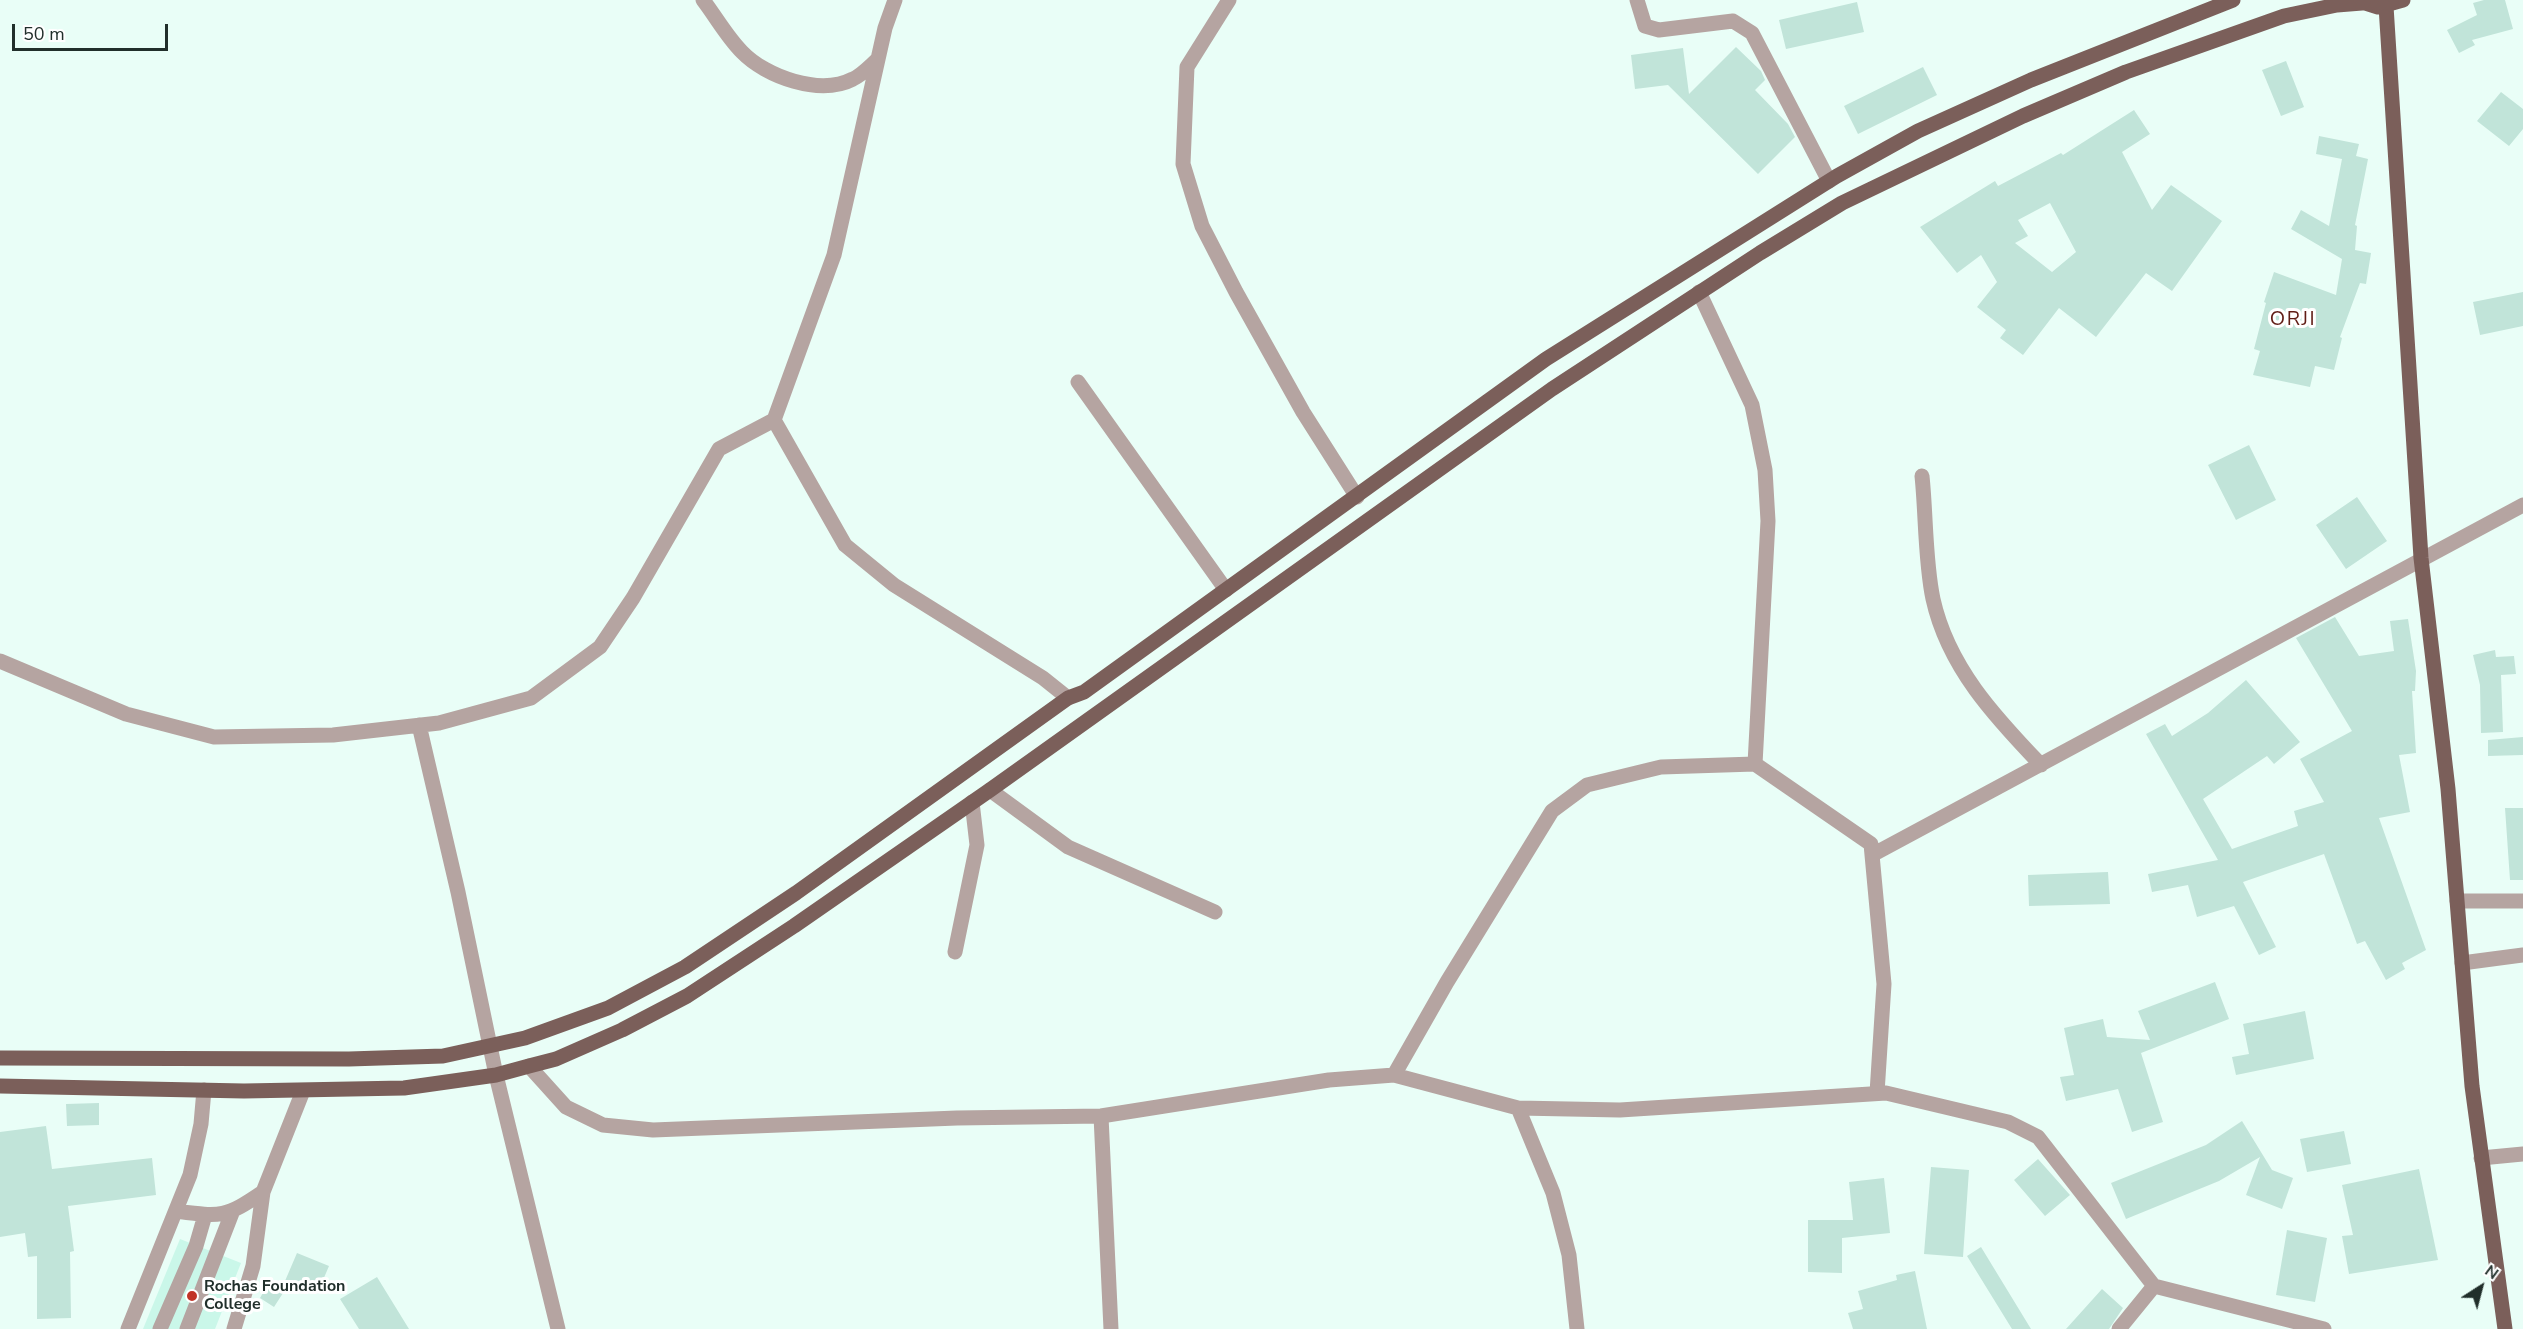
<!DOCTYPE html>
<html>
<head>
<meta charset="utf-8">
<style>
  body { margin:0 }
  #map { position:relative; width:2523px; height:1329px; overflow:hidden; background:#e9fef7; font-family:"Nunito Sans",sans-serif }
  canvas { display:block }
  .north { position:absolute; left:2451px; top:1257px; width:60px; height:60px; -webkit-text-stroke:4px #fff; paint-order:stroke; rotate:36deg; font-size:16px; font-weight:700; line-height:24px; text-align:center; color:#212f2b }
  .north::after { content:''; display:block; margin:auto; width:21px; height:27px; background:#212f2b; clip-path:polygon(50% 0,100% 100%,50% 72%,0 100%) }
  .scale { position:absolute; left:12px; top:24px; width:156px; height:27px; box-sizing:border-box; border:3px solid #212f2b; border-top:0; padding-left:8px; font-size:18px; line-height:21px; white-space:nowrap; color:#212f2b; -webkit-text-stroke:4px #fff; paint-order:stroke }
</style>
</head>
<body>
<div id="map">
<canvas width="2523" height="1329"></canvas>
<div class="north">N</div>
<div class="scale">50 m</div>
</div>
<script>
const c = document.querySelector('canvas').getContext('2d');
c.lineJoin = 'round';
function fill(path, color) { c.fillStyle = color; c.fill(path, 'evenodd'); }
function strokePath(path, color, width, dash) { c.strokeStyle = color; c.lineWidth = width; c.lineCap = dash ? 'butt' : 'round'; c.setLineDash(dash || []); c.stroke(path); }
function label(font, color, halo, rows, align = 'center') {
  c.font = font + ' "Nunito Sans",sans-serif'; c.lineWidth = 6; c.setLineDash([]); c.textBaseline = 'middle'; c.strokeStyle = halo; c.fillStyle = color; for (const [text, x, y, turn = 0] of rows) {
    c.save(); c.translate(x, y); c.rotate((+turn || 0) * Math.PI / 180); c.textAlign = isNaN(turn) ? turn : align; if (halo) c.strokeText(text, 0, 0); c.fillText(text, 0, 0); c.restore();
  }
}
fill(new Path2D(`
  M180,1239l61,24 -26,66h-72z`), '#caf7e9');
fill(new Path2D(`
  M2484,0h21l8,29 -41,11 3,5 -16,8 -12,-23 30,-15 -4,-12z
  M1857,2l7,30 -78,17 -7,-29z
  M1736,47l25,24 4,9 -10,10 33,34 7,13 -37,37 -90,-89 -33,4 -4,-34 52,-7 6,46z
  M2286,61l18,46 -23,9 -19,-46z
  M1923,67l14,28 -79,39 -14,-28z
  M2501,92l22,17v20l-14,17 -32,-25z
  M2134,110l16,24 -28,18 30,58 19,-25 51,36 -50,70 -26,-18 -50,64 -37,-29 -36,47 -23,-17 6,-8 -29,-23 20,-25 -16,-27 -24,18 -37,-46 75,-46 3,5 63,-33 2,2zM2050,203l26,49 -24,20 -37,-29 13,-7 -10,-16z
  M2319,136l40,8 -3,12 12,3 -13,66 2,1 -2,24 16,3 -5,31 -6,-1 -20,54 2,1 -8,32 -19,-4 -5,21 -57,-12 7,-24 -6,-2 12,-46 -2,-1 10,-30 62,23 6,-36 -51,-30 10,-19 28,16 13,-67 -26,-5z
  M2523,292v34l-43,9 -7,-33z
  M2249,445l27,55 -40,20 -28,-55z
  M2357,497l30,44 -41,28 -30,-44z
  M2335,617l24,39 35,-5 -4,-30 18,-2 8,52 -1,20h-3l4,62 -17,2 11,57 -31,6 47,132 -24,13 3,6 -19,11 -21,-39 -8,3 -33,-90 -81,28 33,65 -17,8 -25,-49 -37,11 -9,-32 -36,7 -4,-18 70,-14 -72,-126 19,-10 7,12 36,-23 38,-33 54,62 -26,22 -7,-8 -64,43 29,50 66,-23 -4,-15 30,-9 -24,-43 52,-28 -56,-93z
  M2495,650l1,7 18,-1 2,18 -15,1 2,57 -22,1 -1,-48 -7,-30z
  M2523,737v18l-35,1v-16z
  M2505,808h18v72h-13z
  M2108,872l2,32 -81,2 -1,-31z
  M2215,982l14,37 -88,34 22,69 -31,10 -14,-43 -52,12 -6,-24 14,-2 -10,-47 39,-9 4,18 43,3 -12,-29z
  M2305,1011l9,48 -78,16 -4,-18 17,-3 -6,-30z
  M99,1103v22l-32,1 -1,-22z
  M2242,1121l30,49 21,8 -11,31 -36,-14 14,-38 -41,24 -93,38 -15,-36 95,-38z
  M46,1126l6,43 100,-11 4,37 -88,11 6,45 -4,1 1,66 -34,1v-63l-9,1 -3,-24 -25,4v-105z
  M2344,1131l7,33 -44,8 -7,-33z
  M2038,1159l32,36 -25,21 -31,-36z
  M1931,1167l38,3 -6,87 -39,-3z
  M2419,1169l19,91 -89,14 -7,-38 11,-1 -11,-50z
  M1884,1178l6,55 -48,5v35l-34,-1v-52h45l-4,-38z
  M2287,1230l40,8 -12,64 -39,-7z
  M1981,1247l50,82h-19l-45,-73z
  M297,1253l32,13 -12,28 -32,-13z
  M1915,1271l12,58h-74l-5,-16 15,-4 -5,-18 39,-11 -1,-5z
  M377,1277l32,52h-50l-19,-30z
  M268,1284l15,9 -9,14 -14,-9z
  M2102,1289l21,19 -14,21h-43z`), '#c1e4d9');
strokePath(new Path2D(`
  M703,0c13,17 24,37 39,52 24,25 78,44 111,27 9,-4 18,-14 25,-20
  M895,0l-10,28 -51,227 -60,165 71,125 49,40 149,93 25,20
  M1229,0l-42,67 -4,97 19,62 34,66 67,120 54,85
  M1637,0l8,26 14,4 74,-9 19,12 77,148
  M1699,292l53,113 13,65 3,51 -13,243
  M1078,382l148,208
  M1922,476c4,38 3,86 11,123 15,68 62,118 108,166
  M0,661l126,53 88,23 119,-2 106,-12 92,-25 69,-51 33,-49 86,-149 55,-29
  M419,725l39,167 38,183 62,254
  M990,790l78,57 147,65
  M1872,855l651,-350
  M2457,901h66
  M955,952l22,-107 -5,-43
  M2462,963l61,-8
  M529,1066l37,41 37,18 50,5 304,-12 144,-2 228,-36 65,-5 124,33 102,2 266,-17 122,29 30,15 116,149 170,43
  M1394,1075l53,-93 105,-171 35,-26 74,-18 94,-3 116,80 13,140 -7,109
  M1518,1108l35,85 16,62 8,74
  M1101,1116l10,213
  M2481,1158l42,-4
  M176,1211c45,6 49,7 87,-19
  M128,1329l62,-154 11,-51 3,-34
  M160,1329l36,-83 9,-31
  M187,1329l45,-116
  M234,1329l19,-63 10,-74 40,-101
  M2119,1329l35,-43`), '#b5a4a1', 15);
strokePath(new Path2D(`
  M2356,0l22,7 25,-7
  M2386,6l35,552 27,231 24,297 33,243
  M0,1058l349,1 94,-3 82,-18 83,-30 77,-41 111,-74 272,-195 16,-6 462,-333 291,-183 81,-45 113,-51 202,-80
  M0,1086l244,5 160,-3 92,-13 33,-9 27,-7 66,-29 65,-34 107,-70 196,-136 562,-401 208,-136 82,-50 181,-87 103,-44 158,-56 53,-11 25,-2`), '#7b5f5a', 15);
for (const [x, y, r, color] of [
  [192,1296,6,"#c13327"]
]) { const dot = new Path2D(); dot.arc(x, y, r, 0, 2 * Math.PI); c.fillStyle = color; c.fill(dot); strokePath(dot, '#fff', 2); }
label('bold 16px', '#212f2b', '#fff', [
  ["Rochas Foundation",204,1287],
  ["College",204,1305]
], 'left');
c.letterSpacing = '1.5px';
label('20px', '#601c15', '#fff', [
  ["ORJI",2293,320]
]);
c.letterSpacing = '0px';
</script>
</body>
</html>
